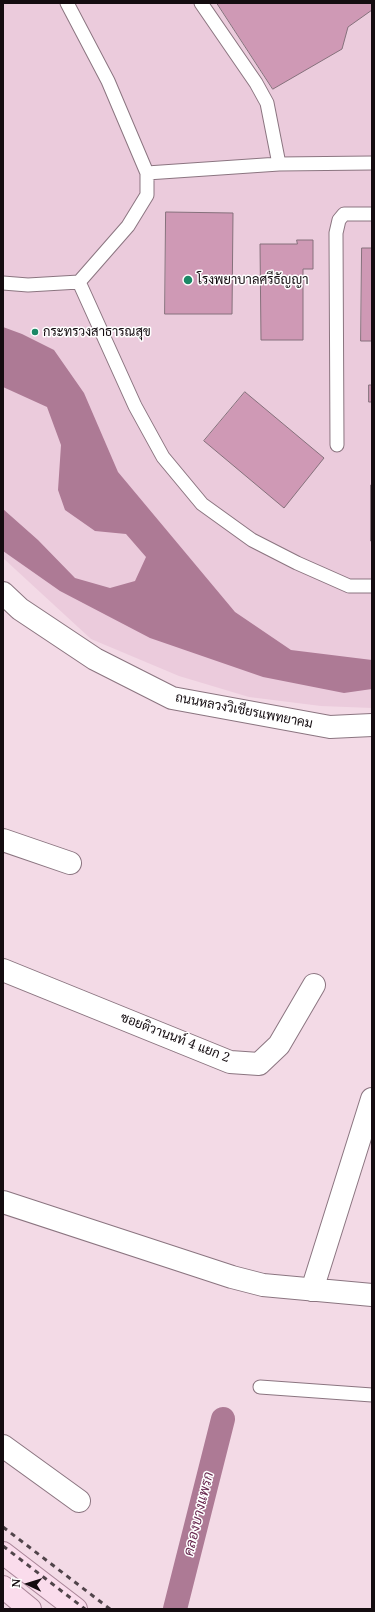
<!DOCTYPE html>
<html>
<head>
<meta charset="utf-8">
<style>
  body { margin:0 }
  #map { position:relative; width:375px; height:1612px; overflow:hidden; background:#f3dae6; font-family:"Noto Serif",serif }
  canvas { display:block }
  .frame { position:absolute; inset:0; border:4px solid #140c10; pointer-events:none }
  .north { position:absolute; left:8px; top:1564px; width:40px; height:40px; -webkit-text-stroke:3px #fff; paint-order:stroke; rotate:274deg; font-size:11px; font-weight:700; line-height:16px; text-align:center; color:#140c10 }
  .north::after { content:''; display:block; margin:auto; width:14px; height:18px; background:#140c10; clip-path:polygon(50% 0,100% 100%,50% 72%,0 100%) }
</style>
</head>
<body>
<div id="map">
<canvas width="375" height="1612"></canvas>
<div class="frame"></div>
<div class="north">N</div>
</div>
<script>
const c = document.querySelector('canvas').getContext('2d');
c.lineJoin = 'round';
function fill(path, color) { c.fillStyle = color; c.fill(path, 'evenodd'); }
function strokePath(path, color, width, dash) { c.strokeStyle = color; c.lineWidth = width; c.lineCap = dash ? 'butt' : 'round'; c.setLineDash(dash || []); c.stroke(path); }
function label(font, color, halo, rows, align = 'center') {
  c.font = font + ' "Noto Serif",Sarabun,serif'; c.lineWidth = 3; c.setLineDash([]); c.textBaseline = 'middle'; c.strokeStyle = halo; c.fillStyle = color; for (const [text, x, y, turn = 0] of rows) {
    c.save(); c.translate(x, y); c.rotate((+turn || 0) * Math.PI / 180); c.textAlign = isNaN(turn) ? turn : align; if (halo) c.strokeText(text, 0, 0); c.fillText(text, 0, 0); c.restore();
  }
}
fill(new Path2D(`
  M3,3h369v705l-51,-2 -72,-9 -70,-21 -88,-37 -88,-81z`), '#ebcbdc');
fill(new Path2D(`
  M3,327l19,7 32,16 30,43 34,79 117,140 56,38 81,10v29l-28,4 -81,-16 -113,-39 -90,-47 -57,-40v-42l35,31 37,38 35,10 25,-7 11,-24 -20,-23 -31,-3 -30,-21 -7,-20 3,-45 -14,-38 -44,-20z`), '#ad7a95');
strokePath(new Path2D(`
  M175,1609l48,-190`), '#ad7a95', 24);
const building = new Path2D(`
  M217,3h155v7l-24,17 -6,22 -69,40z
  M166,212l67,1 -1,101h-67z
  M297,240h16v29h-10v71h-42l-1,-96h37z
  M362,248h10v93h-11z
  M369,385h3v17h-3z
  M245,392l79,66 -40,50 -80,-67z
  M371,485h1v56h-1z`);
fill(building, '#cf99b5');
strokePath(building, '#86717c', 1);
const lane = new Path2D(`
  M201,3l55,80 11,20 12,61
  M147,173l132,-9 93,-1
  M79,282l56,124 28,51 39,47 50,36 45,23 52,23h23
  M3,283l25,2 51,-3 49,-56 19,-31v-22l-39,-92 -41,-78
  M337,445l-1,-212 3,-13 5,-6h28
  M260,1387l112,8`);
const street = new Path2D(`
  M3,593l17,16 75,50 77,39 158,29 42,-2
  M3,840l67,23
  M3,970l227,92 29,2 20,-19 35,-60
  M3,1202l229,75 31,8 109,10
  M312,1290l60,-191
  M3,1446l76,55`);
const primary = new Path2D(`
  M3,1553l73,56
  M3,1587l27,22`);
strokePath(lane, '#8b7580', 15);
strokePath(street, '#8b7580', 24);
strokePath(primary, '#a88497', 24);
strokePath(lane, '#fff', 13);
strokePath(street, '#fff', 22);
strokePath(primary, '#fadcec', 22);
strokePath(new Path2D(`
  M3,1527l107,82
  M3,1546l82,63`), '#50444a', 3, [5, 5]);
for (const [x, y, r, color] of [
  [188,280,5,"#1c8866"],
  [35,332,4,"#1c8866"]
]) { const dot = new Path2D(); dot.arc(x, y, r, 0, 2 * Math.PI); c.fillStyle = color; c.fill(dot); strokePath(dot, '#fff', 1.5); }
label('13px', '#140c10', '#fff', [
  ["โรงพยาบาลศรีธัญญา",197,280],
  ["กระทรวงสาธารณสุข",43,332]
], 'left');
label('13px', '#140c10', '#fff', [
  ["ถนนหลวงวิเชียรแพทยาคม",244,711,11],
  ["ซอยติวานนท์ 4 แยก 2",175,1038,21]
]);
label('italic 14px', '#692950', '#fff', [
  ["คลองบางแพรก",199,1514,-76]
]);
</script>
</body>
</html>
